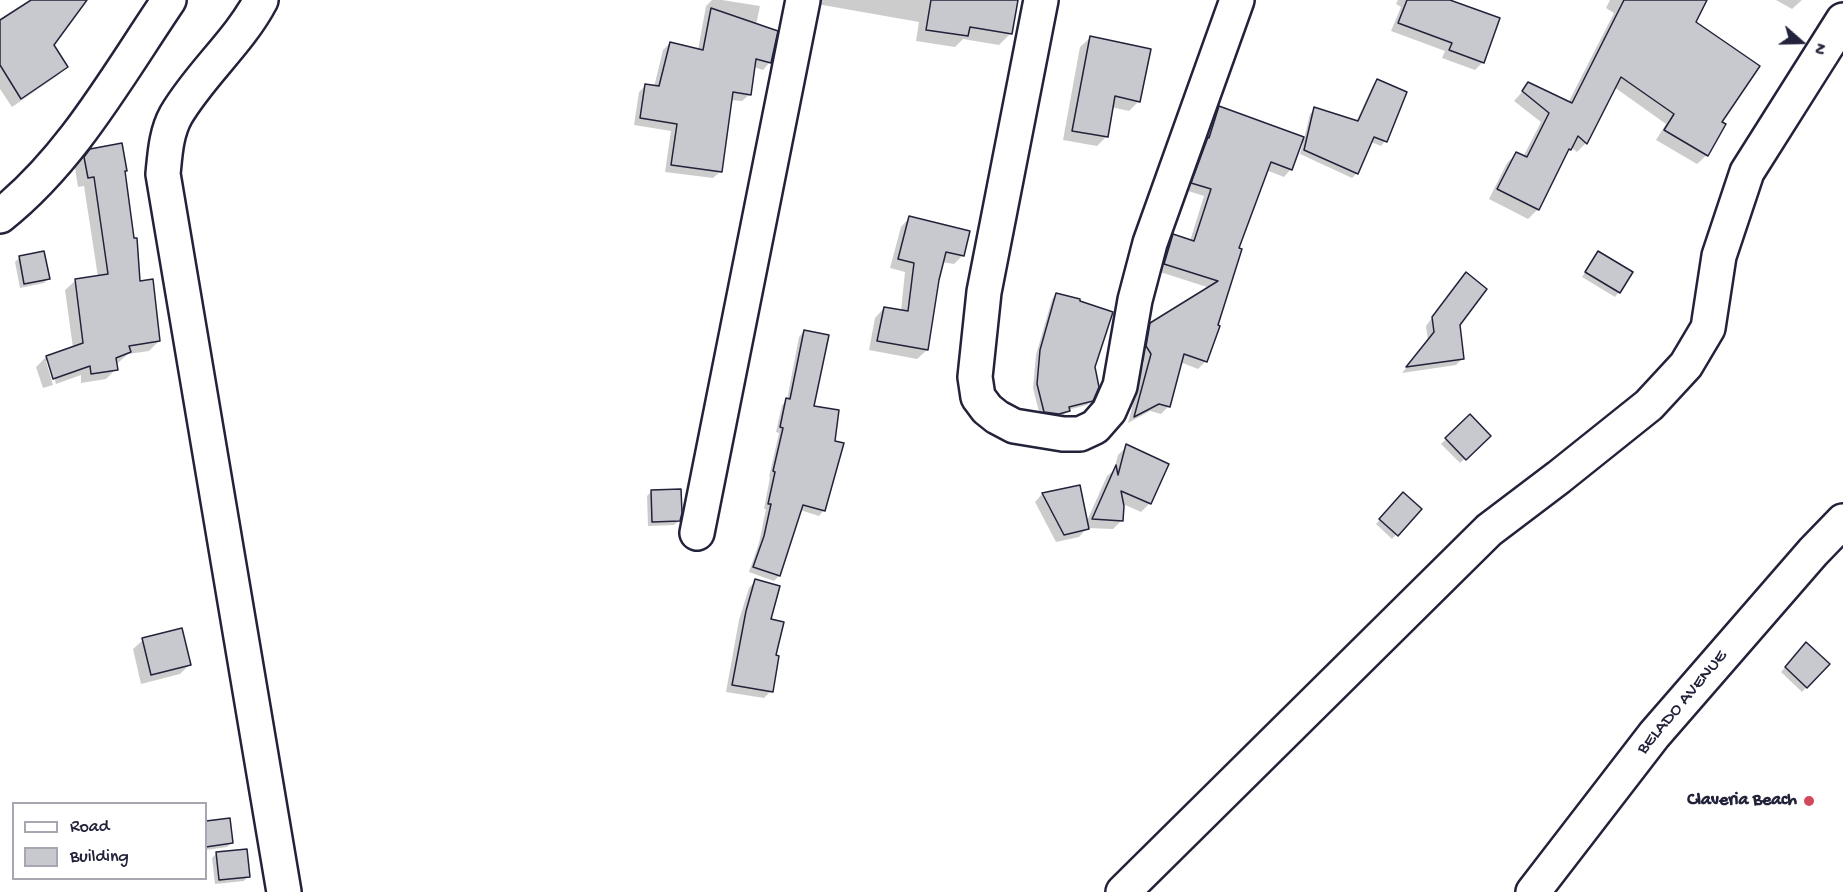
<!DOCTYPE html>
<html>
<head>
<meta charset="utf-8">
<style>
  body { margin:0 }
  #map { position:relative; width:1843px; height:892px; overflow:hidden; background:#fff; font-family:"Gochi Hand",sans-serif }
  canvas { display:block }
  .legend { position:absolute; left:12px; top:802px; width:195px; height:78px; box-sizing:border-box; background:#fff; border:2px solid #a7a7b1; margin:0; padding:8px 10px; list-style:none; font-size:18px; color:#22223b }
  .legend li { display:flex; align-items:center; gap:12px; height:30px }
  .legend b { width:30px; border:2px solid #a7a7b1 }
  .north { position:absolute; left:1771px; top:12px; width:60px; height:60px; -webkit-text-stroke:4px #fff; paint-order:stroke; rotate:110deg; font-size:16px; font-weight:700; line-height:24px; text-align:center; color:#22223b }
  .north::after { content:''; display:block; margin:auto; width:21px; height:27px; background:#22223b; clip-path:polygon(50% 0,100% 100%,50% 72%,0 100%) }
</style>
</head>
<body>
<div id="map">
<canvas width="1843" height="892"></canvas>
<ul class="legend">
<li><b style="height:8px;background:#fff"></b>Road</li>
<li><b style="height:16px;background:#c8c8cf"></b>Building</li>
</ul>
<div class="north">N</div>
</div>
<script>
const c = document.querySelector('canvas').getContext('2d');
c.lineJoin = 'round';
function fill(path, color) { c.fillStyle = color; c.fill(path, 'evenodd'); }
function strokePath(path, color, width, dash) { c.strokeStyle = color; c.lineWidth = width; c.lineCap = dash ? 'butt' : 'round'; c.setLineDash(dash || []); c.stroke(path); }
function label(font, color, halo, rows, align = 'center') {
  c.font = font + ' "Gochi Hand",sans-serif'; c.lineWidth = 5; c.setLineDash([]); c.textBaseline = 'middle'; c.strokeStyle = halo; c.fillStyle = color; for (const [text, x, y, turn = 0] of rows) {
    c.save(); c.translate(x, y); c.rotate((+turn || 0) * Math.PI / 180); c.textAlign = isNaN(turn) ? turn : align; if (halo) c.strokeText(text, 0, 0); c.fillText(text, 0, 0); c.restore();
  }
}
fill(new Path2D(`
  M33,0h52l-33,45 14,22 -9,9 -45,31 -12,-18v-67z
  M712,0h10l38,6 -4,19 14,37 -7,8 -9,-3 -4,27 -8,7 -12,-1 -9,71 -8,7 -48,-6 6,-41 -37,-6 5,-33 7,-7 8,2 9,-37 7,-7 28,7 8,-44z
  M817,0h199l-5,33 -12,12 -36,-6 -8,8 -39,-6 3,-19 -102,-18z
  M1398,0h48l37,62 -8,8 -33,-12 3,-7 -54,-20 10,-24 -5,-3z
  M1610,0h70l14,23 26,99 -13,33 -10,9 -41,-24 10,-16 -52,-37 -28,56 -9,9 -6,-5 -5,6 -29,57 -9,9 -39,-20 18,-36 9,-9 7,3 18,-35 -27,-21 15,-17 39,19 46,-90 -8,-5z
  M1776,0h26l-10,9z
  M1090,38l49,63 -10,10 -18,-4 -4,29 -10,10 -34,-6 17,-93z
  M1377,80l8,61 -4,5 -10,-4 -14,31 -5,5 -52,-24 3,-11 -2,-1 -10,27 -7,8 -18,-7 -29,79 -31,112 -8,8 -18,-7 -11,44 -8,8 -11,-3 -22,12 16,-61 -5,-8 4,-22 8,-8 59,-36 -53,-17 9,-28 8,-7 16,5 14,-45 -19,-6 16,-44 2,-2 9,-29 8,-7 84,31 6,-25 5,-5 41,13 17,-37z
  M91,150l33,22 15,111 20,58 -10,10 -21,3 -9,8 -3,2v5l-10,10 -25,4v-8l-25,9 -7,-23h-3l7,24 -10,3 -7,-21 10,-10 27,-9 -8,-58 11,-10 22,-3 -14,-91 -6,1 -3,-19z
  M910,217l53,38 -9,9 -12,-2 -15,88 -10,9 -48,-9 6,-32 9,-10 17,3 4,-39 -15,-4 11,-41z
  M1598,253l21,39 -4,5 -33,-20z
  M20,257l28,21 -4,5 -24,5 -5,-26z
  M1459,281l-1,43 5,34 -7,7 -54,8 26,-32 -2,-15z
  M1056,294l37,73 -1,33 -5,5 -19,5 -4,5 -11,3 -13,-2 -7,-28 3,-33 16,-56z
  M804,331l20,179 -5,6 -19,-6 -21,66 -5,5 -25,-9 10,-29 7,-34h-2l6,-32h-1l10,-44 -3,-1 6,-27 5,-5 12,-63z
  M1470,416l19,20 -29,27 -19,-19z
  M1127,446l23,57 -9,9 -18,-8 -1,16 -9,9 -26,-1 -8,9 -23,5 -21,-40 7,-8 37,-7 7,36 21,-47 7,-6 4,-15z
  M652,491l27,30 -5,4 -26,1 -1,-30z
  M1403,494l17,15 -28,30 -16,-15z
  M756,580l13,40 5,37 -3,34 -7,7 -38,-6 13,-72 10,-32z
  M143,640l47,24 -10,10 -39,10 -8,-35z
  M1801,649l27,15 -26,28 -21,-20z
  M229,820l3,22 -5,5 -21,3v-27z
  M216,854l32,22 -4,5 -29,3 -3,-26z`), '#0003');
const building = new Path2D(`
  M31,0h56l-33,45 14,22 -47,32 -21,-34v-45z
  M931,0h87l-6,34 -42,-7 -2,9 -42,-6z
  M1407,0h43l50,18 -16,45 -35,-13 3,-7 -54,-20z
  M1624,0h83l-11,22 64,44 -38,56 4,2 -18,32 -44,-26 10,-16 -53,-37 -34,67 -9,-8 -7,14 -2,-1 -30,61 -42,-21 19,-37 11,5 22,-44 -27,-22 6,-9 44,21z
  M711,8l67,23 -7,32 -15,-4 -5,36 -18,-3 -11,80 -51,-7 6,-41 -37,-6 5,-34 14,2 11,-44 33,8z
  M1090,36l61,13 -11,53 -25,-6 -7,41 -36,-6z
  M1377,79l30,13 -20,50 -13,-5 -16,37 -54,-24 10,-43 44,14z
  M1219,106l85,31 -12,33 -21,-8 -32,86 3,1 -24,76 2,1 -13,36 -23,-8 -14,53 -11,-3 -25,13 17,-63 -5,-8 4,-23 68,-42 -54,-17 9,-30 21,7 17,-52 -20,-6 17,-46 1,1z
  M122,143l5,28h-2l9,67h3l3,43 13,-2 7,62 -31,5 2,6 -15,6 2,12 -27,4 -1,-8 -37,13 -7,-23 37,-13 -8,-64 33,-5 -14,-97 -6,1 -4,-21 6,-8z
  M909,216l61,15 -6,25 -18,-4 -7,28 -11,70 -51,-9 7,-34 24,4 6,-48 -16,-4z
  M44,251l6,28 -26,5 -5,-28z
  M1598,251l35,21 -13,21 -35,-21z
  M1466,272l21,17 -27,36 4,34 -58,8 28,-35 -2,-15z
  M1056,293l24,6v2l33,11 -18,55 4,20 -6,14 -24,6 1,4 -11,3 -15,-2 -7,-28 3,-34z
  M804,330l25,5 -15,71 25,4 -4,31 9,2 -19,68 -22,-6 -23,71 -27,-9 11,-31 7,-32h-3l7,-32 -2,-1 10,-43 -3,-1 6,-29 4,1z
  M1470,414l21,22 -25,24 -21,-22z
  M1126,444l43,20 -18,40 -30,-13 3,15 -1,15 -31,-2 24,-54 2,10z
  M1080,485l9,44 -25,6 -22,-42z
  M681,489l1,24 -2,8 -28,1 -1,-32z
  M1403,492l19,17 -24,27 -19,-17z
  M755,579l25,7 -9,33 13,3 -8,33 3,1 -6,36 -41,-7 14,-74z
  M182,628l9,37 -40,10 -9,-37z
  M1806,642l24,22 -23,24 -22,-21z
  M230,818l3,25 -27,4v-26z
  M247,849l3,28 -31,3 -3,-28z`);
fill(building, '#c8c8cf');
strokePath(building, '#22223b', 1.5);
const minor = new Path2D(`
  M261,0c-22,42 -61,74 -85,115 -10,18 -11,39 -13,59l121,718
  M1041,0l-57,292 -9,85 3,20 9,12 10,8 17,9 49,8h17l15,-7 14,-16 11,-25 15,-86 15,-57 87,-243
  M697,533l106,-533
  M1123,892l366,-362 70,-53 90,-72 37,-40 22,-37 11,-72 28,-84 96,-152`);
const tertiary = new Path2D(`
  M0,216c72,-57 118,-141 169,-216
  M1533,892l121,-157 159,-183 30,-31`);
strokePath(minor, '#22223b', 38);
strokePath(tertiary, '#22223b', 38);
strokePath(minor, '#fff', 33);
strokePath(tertiary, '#fff', 33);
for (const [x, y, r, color] of [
  [1809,801,6,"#d1495b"]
]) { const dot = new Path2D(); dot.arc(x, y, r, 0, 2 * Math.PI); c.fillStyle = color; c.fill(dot); strokePath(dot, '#fff', 2); }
label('18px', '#22223b', '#fff', [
  ["BELADO AVENUE",1683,703,-50]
]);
label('bold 18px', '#22223b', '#fff', [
  ["Claveria Beach",1797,801]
], 'right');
</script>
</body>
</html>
